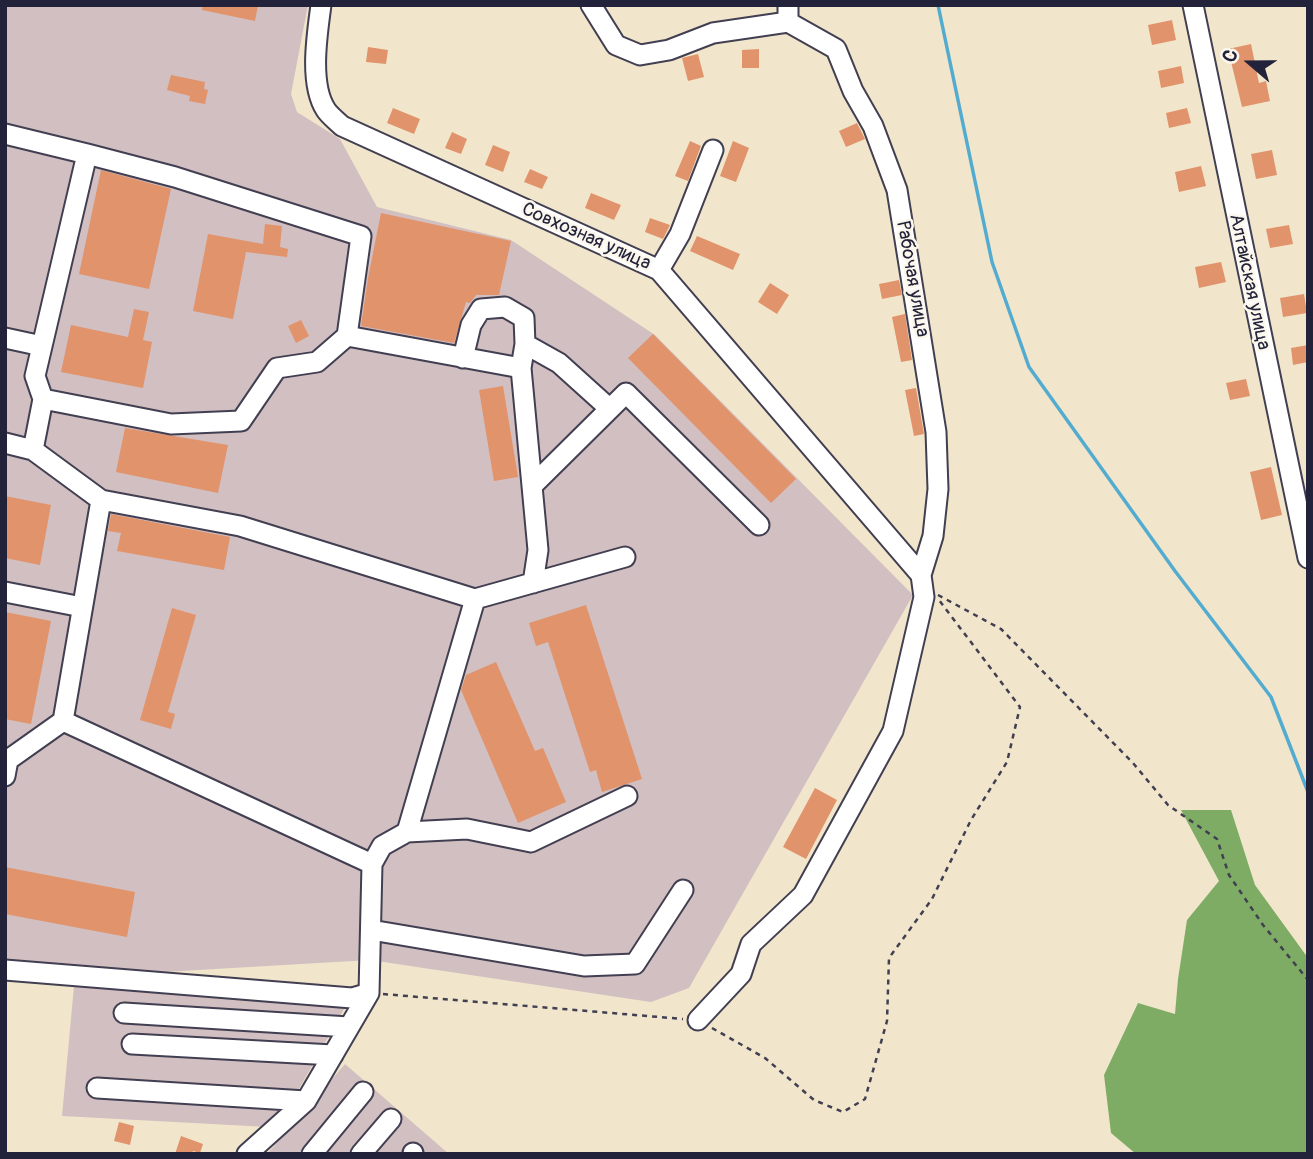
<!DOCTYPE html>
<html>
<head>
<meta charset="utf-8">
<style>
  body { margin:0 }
  #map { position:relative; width:1313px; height:1159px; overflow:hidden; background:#f1e6cb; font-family:Pangolin,sans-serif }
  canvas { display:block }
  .frame { position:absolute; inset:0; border:7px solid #22223b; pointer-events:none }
  .north { position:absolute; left:1215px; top:28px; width:70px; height:70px; -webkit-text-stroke:5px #fbf7ec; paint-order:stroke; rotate:290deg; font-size:19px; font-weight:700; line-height:28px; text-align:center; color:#22223b }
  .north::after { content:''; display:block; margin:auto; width:24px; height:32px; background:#22223b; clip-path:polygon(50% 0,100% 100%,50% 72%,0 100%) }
</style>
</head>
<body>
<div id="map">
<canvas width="1313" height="1159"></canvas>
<div class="frame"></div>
<div class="north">С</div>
</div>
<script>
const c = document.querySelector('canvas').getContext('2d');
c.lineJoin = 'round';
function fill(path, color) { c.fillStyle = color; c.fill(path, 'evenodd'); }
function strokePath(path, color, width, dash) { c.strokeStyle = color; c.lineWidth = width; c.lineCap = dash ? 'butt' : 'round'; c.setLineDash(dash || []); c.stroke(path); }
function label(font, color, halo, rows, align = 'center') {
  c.font = font + ' Pangolin,sans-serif'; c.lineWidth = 5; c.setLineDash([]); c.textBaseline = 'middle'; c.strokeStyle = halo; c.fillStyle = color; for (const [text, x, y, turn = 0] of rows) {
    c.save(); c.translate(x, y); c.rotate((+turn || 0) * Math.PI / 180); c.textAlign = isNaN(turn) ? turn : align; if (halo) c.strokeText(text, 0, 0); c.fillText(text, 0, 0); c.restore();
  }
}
fill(new Path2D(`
  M5,5h303l-17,89 6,18 43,27 37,68 134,33 144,95 258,260 -224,393 -38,14 -281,-42 -223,13 -142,-10z
  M74,986l274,16 -62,110 -18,15 -206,-11z
  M345,1064l104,90h-182z`), '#d2bfc1');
fill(new Path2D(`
  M1181,810h50l24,75 53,73v196h-172l-25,-21 -7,-58 34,-72 37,11 3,-35 9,-59 32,-39z`), '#7eac65');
strokePath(new Path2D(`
  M938,5l54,257 37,105 146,204 96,126 37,95`), '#53acd0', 3.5);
fill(new Path2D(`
  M203,5h55l-3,16 -53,-11z
  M1172,20l4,20 -24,5 -4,-20z
  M1251,44l8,39 7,-2 4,20 -28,6 -14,-58z
  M368,47l20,3 -2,14 -20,-2z
  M759,49v19h-17v-18z
  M698,54l6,23 -16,4 -6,-23z
  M1181,66l3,17 -23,5 -3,-17z
  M171,75l34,7 -1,7 4,1 -3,14 -16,-3 1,-5 -23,-6z
  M393,108l27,11 -6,15 -27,-11z
  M1187,108l4,15 -22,5 -3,-15z
  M857,123l8,16 -19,8 -7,-16z
  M452,132l15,7 -6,15 -16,-6z
  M690,141l11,5 -13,35 -13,-5z
  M733,141l16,7 -13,34 -16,-6z
  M493,145l17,7 -7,20 -18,-7z
  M1272,150l5,25 -21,4 -5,-25z
  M1201,166l5,20 -27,6 -4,-20z
  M530,169l18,8 -6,12 -18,-7z
  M101,170l70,19 -22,100 -70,-15z
  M591,193l30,12 -7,15 -29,-12z
  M381,213l130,28 -12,54h-23l-6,8 -4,-1 -12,41 -93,-17 7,-48z
  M650,218l20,7 -7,14 -18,-7z
  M265,224l17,2 -2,21 8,2 -1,8 -41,-5 -13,67 -40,-8 15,-77 55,10z
  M1289,225l4,19 -23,4 -4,-19z
  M697,236l43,18 -7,16 -43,-19z
  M1221,262l5,20 -27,6 -4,-21z
  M899,280l3,15 -20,4 -3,-15z
  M770,283l19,12 -12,19 -19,-12z
  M1304,294l3,19 -24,4 -3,-19z
  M134,309l15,3 -6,28 9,2 -9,46 -82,-16 10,-47 57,12z
  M905,314l7,46 -11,2 -9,-45z
  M301,320l8,16 -13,7 -8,-17z
  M653,334l143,145 -25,24 -143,-145z
  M1308,345v17l-15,3 -2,-17z
  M1246,379l4,17 -20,4 -4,-17z
  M503,386l15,91 -24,4 -15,-91z
  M916,388l8,46 -10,2 -9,-46z
  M125,428l103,17 -10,48 -102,-21z
  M1271,467l11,48 -21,5 -11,-48z
  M5,496l46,9 -11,60 -35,-7z
  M111,514l119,23 -6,33 -107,-19 4,-18 -13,-2z
  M586,605l56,174 -40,13 -6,-22 -6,2 -42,-130 -12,4 -7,-23z
  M172,608l24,7 -28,97 7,2 -4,15 -31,-9z
  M5,612l46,9 -20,103 -26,-5z
  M496,662l39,89 8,-3 23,54 -48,21 -57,-133 5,-15z
  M815,788l22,12 -31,59 -23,-12z
  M5,867l130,25 -8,45 -122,-23z
  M119,1122l15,4 -4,19 -16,-4z
  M181,1136l22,8 -3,9 -7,-2 -1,3h-17z`), '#e1936b');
const minor = new Path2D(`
  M321,5c-4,30 -12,79 5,105 4,6 11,11 16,16l317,144 262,305
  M591,5l25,40 24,10 29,-5 44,-17 75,-11
  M1193,5l115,553
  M5,134l82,20 -52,222 8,23 -10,51 -28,-7
  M659,270l21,-36 33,-84
  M347,336l174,32 17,182 -5,33
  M5,338l37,8
  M525,344l34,19 51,46
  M463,358l8,-33 10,-16 24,-2 19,11 1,26 -4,24
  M43,399l128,25 70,-3 36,-53 40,-6 30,-26 14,-100 -186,-59 -88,-23
  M33,450l68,50 -38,221 309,143 -3,129 -63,108 -59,53
  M532,486l94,-93 133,132
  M101,500l139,26 235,73 150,-42
  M5,592l77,15
  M5,776l3,-16 55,-39
  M407,832l68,-233
  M372,864l10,-18 25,-14 60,-3 64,13 96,-46
  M371,930l213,36 51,-2 48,-74
  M5,970l347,28 17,-5
  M124,1013l225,14
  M698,1020l43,-46 10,-30 52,-49 90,-164 31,-134 -3,-22 12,-39 5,-47 -2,-57 -39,-242 -24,-64 -20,-35 -17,-42 -48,-27v-17
  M132,1044l201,11
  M97,1088l209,13
  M312,1154l51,-62
  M361,1154l30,-35
  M413,1154v-1`);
strokePath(minor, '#413f51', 23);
strokePath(new Path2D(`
  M938,595l63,34 132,134 35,42 49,34 12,36 34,50 45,55
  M383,994l300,25
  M712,1028l53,30 49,42 29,12 22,-13 22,-78 2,-63 43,-59 39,-79 36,-58 13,-55 -81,-107`), '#413f51', 2.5, [5, 5]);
strokePath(minor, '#fff', 19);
label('19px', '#22223b', '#fbf7ec', [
  ["Совхозная улица",586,237,24],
  ["Рабочая улица",912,279,80],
  ["Алтайская улица",1249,282,78]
]);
</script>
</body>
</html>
